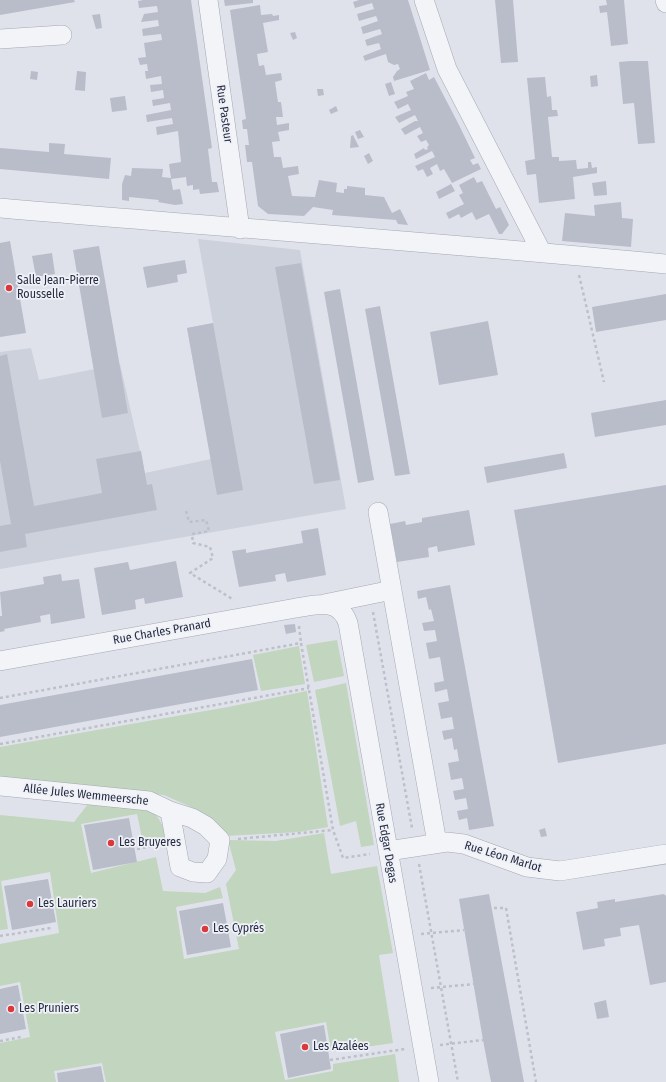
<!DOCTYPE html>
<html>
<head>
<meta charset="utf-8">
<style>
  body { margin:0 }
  canvas { display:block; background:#dfe2ea }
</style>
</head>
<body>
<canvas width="666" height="1082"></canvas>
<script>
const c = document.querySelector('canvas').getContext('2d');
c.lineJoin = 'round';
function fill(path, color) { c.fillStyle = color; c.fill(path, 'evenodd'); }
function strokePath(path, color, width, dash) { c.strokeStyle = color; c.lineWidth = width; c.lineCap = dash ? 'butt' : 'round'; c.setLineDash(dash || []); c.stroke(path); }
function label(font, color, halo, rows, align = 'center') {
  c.font = font + ' "Fira Sans Condensed",sans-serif'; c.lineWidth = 3.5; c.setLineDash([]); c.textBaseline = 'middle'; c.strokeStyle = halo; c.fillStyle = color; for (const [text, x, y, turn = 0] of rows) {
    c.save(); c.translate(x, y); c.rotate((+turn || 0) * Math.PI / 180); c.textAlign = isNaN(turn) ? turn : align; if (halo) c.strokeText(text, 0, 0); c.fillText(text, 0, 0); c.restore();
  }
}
fill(new Path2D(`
  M198,239l102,11 46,259 -346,60v-217l31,-4 8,32 81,-16 25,109 66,-14 -24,-131 26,-5z`), '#cdd1dc');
fill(new Path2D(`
  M337,640l7,36 -30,6 -8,-37z
  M299,646l6,38 -44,7 -8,-36z
  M346,683l28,162 -13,2 -5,-26 -16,5 -25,-136z
  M307,691l21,136 -29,5 -74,4 -13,-13 -21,-16 -27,-12 -164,-16v-32l228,-40z
  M88,804c18,1 55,-3 68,11 5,6 9,16 12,23l-25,5 -6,-29 -56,10 10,49 65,-16 7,34 42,2 15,-6 3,11 -47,9 8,52 55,-10 -13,-65 10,-14 -8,-30 48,1 48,-8 7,41 46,-8 16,87 -14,2 14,88 -62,9 -5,-30 -51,10 10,48 48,-9v-7l62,-10 4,28h-293l-4,-19 -48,8 2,11h-56v-39l30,-6 -10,-55 -20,4v-42l59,-11 -9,-61 -49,9 7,48 -8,1v-115l74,7z`), '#c2d5bf');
fill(new Path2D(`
  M0,0h74l1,2 -75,13z
  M143,0h48l21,148 -4,1 2,16 2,17h5l2,10 -19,2 -1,-5 -6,1v-5l-6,1 -1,-9 -15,2 2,11 7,-1 3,15 -8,1 -17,-3 1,-2 -30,-3v4l-7,-1v-16l3,-9 6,1 1,-8 31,1 -1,8 9,1 -2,-14 12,-2 -3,-31 -21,4 -1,-8 17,-3 -1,-6 -25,4 -1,-7 25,-5 -1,-7 -17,3 -1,-6 12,-2 -1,-8 -12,2 -1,-7 12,-1 -1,-8 -15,3 -1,-8h3l-1,-7 -7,1 -2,-7 8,-1 -2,-14 18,-3 -1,-6 -18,2 -1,-7 17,-3 -1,-6 -17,2 3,-8 14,-2 -1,-6 -18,2 -1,-7z
  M224,0h29v3l-28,3z
  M359,0h49l22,70 -36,11 -1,-4 4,-6 3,-2 -2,-5 -4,1 -6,-3 -2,-8 -21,7 -2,-5 18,-7 -2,-6 -12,3 -2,-6 17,-6 -2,-5 -17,5 -2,-7 17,-6 -2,-5 -17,5 -2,-7 17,-5 -2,-6 -17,5 -2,-6z
  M495,0h18l5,62 -17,1z
  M606,0h18l4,44 -17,2 -4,-34 -7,1 -1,-7 8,-1z
  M260,5l1,10 11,-1 1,2 6,-1v5l-16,3 5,29 -11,2 2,12 5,-1 2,10 15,-2 1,7 -7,2 3,20h3l2,15h-7l1,8 12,-2v7l-11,2 2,9 -8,1 2,15h7l2,11 15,-2 1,8 -11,2 4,20 23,1 4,-17 18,3 -1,9 8,1v-4h3v-3l18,2v7l19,2 8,16 8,-4 8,16 -10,-1 -2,-4 -64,-5 1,-5 -20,-3 -9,9 -36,-2 -10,-8 -6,-44h-5l-2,-17h4l-2,-16h-4l-1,-9 4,-1 -16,-109z
  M100,14l2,14 -6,1 -4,-14z
  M295,32l2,6 -4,2 -3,-7z
  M630,61h18l7,82 -17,1 -4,-41 -11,1 -4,-42z
  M31,71l7,1 -1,8 -7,-1z
  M77,71l9,1 -1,19 -10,-1z
  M426,73l3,7 5,-3 24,46 17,35 -5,2 3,5 5,-2 3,6 -29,14 -8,-14 -4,2 -3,-7 -7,4 3,6 -6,3 -4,-8 -5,2 -3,-5 20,-9 -3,-6 -16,8 -2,-5 10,-6 1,2 3,-1 -1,-2 2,-2 -3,-5 -5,2 -4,-6 6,-3 -3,-6 -15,8 -4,-6 14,-8h3l-3,-6 -16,8 -4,-6 16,-7 -3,-6 -10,5 -4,-7 14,-6 -2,-4 8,-3 -4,-8z
  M597,75l1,11 -7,1 -1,-11z
  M545,77l2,20 4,-1 1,14h5l1,6 -10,1 4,40h7v4l17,-1 1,9 11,-1v-6h3l1,6 5,-1v6l-24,4 2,22 -36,4 -3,-29 -9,1 -2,-14 10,-2 -8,-81z
  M391,82l4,12 -6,2 -4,-12z
  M317,89h6l1,6 -6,1z
  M125,96l2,14 -15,2 -2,-14z
  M336,106l2,5 -7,3 -2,-4z
  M360,130l4,7 -6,2 -3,-7z
  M353,135l6,12 -9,1 1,-12z
  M49,143l16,1 -1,10 47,4 -2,21 -109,-10v-21l49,4z
  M369,153l4,8 -5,3 -4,-8z
  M474,177l3,6 5,-2 14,28 4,-2 9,18 -7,9h-3l-10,-20 -13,6 -4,-8 -11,6 -2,-4 -10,5 -3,-6 18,-9 -5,-9 4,-2 -4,-8z
  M606,181l1,14 -13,1 -2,-13z
  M451,184l4,7 -16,8 -3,-7z
  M621,202l1,16 11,1 -2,28 -69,-6 3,-28 30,3 -1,-11z
  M10,241l16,92 -26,4v-94z
  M99,246l29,167 -26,5 -29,-168z
  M52,253l3,21 -19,3 -4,-21z
  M185,260l2,13 -10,2 1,7 -31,6 -4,-21z
  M301,263l39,217 -26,4 -39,-217z
  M340,289l34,191 -16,3 -34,-191z
  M666,294v26l-70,12 -4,-25z
  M380,306l30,168 -15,2 -30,-167z
  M488,321l10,54 -59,10 -9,-53z
  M213,323l30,167 -26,5 -30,-167z
  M7,354l27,152 68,-13 -6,-34 45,-8 6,34 5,-1 5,26 -132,24 2,13 -27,5v-26l11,-2 -11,-63v-105z
  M666,400v25l-71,12 -4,-24z
  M564,453l3,15 -80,15 -3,-16z
  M666,485v259l-108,19 -44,-253z
  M469,510l6,35 -37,7 -1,-6 -9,2 1,9 -32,5 -7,-38 15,-3 1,4 16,-3v-4z
  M318,528l8,47 -39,7 -2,-9 -10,2 1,6 -37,6 -7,-36 14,-2v4l57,-10 -2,-12z
  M176,561l7,36 -38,7 -1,-6 -9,2 1,9 -34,6 -8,-47 34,-6 2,8z
  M61,574l1,7 17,-2 6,39 -34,6 -1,-10 -10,2 1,6 -37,7 1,2 -5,1v-16h2l-2,-24 44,-8 -1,-7z
  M450,585l44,241 -25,4 -2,-12 -8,2 -2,-9 11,-2 -2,-11 -11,2 -2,-9 11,-2 -2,-11 -11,2 -3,-17 11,-2 -2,-12 -3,1 -2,-12 -8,2 -2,-9 12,-2 -2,-12 -11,2 -3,-16 11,-2 -2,-12 -12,3 -1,-9 10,-2 -4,-24 -11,2 -3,-16 11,-2 -2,-11 -11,1 -2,-8 12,-2 -3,-12 -2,1 -3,-13 -8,2 -1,-8z
  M295,624l1,8 -10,2 -2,-9z
  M252,659l6,31 -258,47v-32z
  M129,818l8,44 -44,8 -9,-45z
  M545,828l2,8 -6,1 -2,-7z
  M48,879l8,43 -44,8 -8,-44z
  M489,894l35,188h-33l-8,-42 -24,-141z
  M664,894l2,2v86l-16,3 -11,-60 -19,3 1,8 -17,3 1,7 -22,4 -7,-38 22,-4 -1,-6 18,-3v3z
  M223,903l8,44 -44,8 -8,-44z
  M18,985l8,44 -26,5v-45z
  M606,1000l3,17 -12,2 -3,-16z
  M324,1025l7,44 -43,9 -8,-44z
  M101,1066l3,16h-46l-1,-9z`), '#b9bdca');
const street = new Path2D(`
  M208,0l32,229
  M424,0l23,69 94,182
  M665,0l1,3
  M0,39l62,-4
  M0,208c222,19 444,35 666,56
  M378,512l59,331
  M324,604l68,-14
  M0,661l296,-53c21,-3 43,-11 52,15l81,459
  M0,786l149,15 21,10 22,7 14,8 14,14 -3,19 -10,14 -14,-1 -13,-5 -10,-56
  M388,851l59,-9 17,2 63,23 33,4 106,-17`);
strokePath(street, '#a4a8b5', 20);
strokePath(new Path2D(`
  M579,275l25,107
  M186,511l3,11 17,-2 3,11 -17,3 1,9 17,4 3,11 -23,15 44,27
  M373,612l39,216
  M299,626l2,17
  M0,698l301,-55 32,187 10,28 27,-4
  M0,744l309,-56
  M238,839l95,-9
  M137,849l21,-4
  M419,864l39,218
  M494,908h12l30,174
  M421,934l43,-4
  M0,936l51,-8
  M431,988l43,-4
  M0,1041l21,-4
  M440,1045l43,-5
  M330,1060l75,-11`), '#bdc0c9', 2.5, [3, 3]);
strokePath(street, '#f2f4f8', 19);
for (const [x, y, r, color] of [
  [9,288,4,"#db383b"],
  [111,843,4,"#db383b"],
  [30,904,4,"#db383b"],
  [205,929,4,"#db383b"],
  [11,1009,4,"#db383b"],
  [305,1047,4,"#db383b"]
]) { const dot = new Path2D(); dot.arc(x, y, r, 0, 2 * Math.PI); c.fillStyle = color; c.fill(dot); strokePath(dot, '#eff1f7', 1.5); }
label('12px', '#262d43', '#eff1f7', [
  ["Rue Pasteur",224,114,82],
  ["Rue Charles Pranard",162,632,-10],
  ["Allée Jules Wemmeersche",86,795,6],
  ["Rue Edgar Degas",386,843,80],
  ["Rue Léon Marlot",503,857,17]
]);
label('12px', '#262d43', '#eff1f7', [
  ["Salle Jean-Pierre",17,281],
  ["Rousselle",17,295],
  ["Les Bruyeres",119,843],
  ["Les Lauriers",38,904],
  ["Les Cyprés",213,929],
  ["Les Pruniers",19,1009],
  ["Les Azalées",313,1047]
], 'left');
</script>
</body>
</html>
